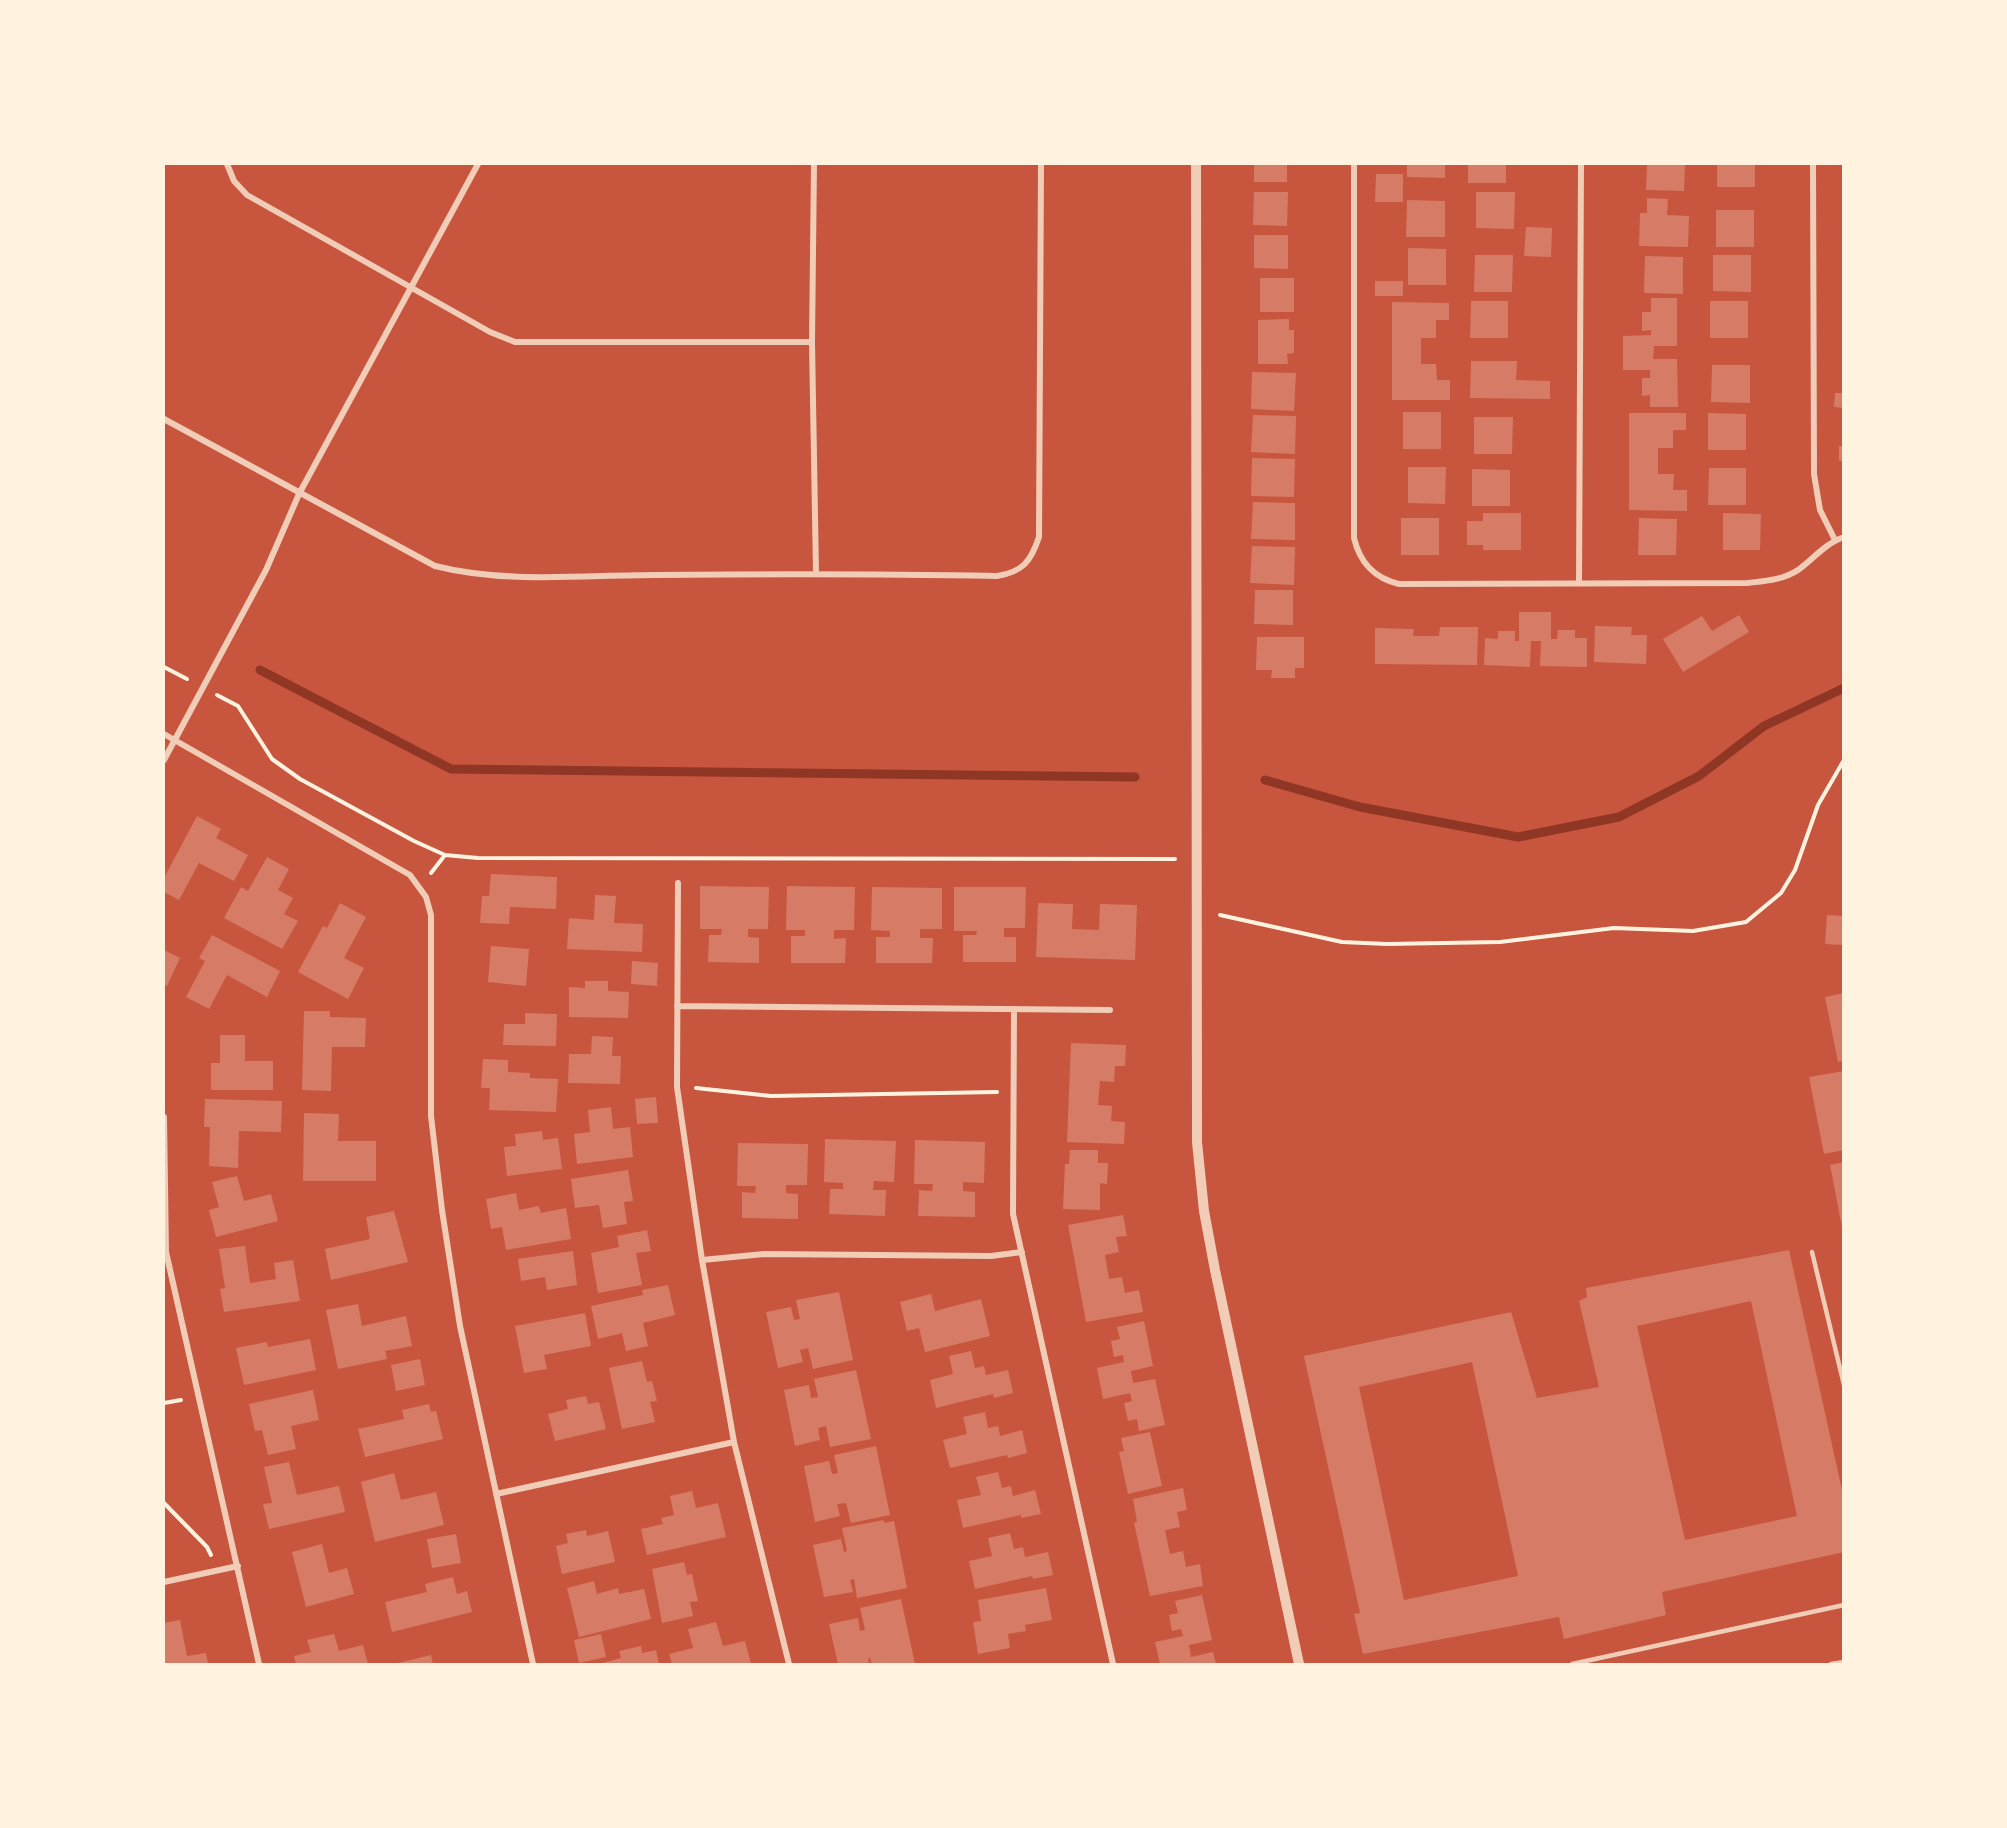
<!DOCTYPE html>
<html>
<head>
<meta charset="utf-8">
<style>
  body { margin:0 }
  #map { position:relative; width:2007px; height:1828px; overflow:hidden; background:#c8553d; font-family:"Sofia Sans Condensed",sans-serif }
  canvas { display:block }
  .frame { position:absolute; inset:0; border:165px solid #fff3e0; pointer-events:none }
</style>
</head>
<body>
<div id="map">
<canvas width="2007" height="1828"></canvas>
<div class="frame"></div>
</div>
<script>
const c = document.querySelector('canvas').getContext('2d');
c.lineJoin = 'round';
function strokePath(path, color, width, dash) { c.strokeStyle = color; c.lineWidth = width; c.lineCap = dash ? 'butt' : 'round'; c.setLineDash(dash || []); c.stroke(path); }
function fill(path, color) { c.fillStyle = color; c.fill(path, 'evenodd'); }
strokePath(new Path2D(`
  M260,670l191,99 684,8
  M1265,780l95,27 158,30 101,-20 80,-41 65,-50 80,-38`), '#8f3625', 9);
fill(new Path2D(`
  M1254,164h33v18h-33z
  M1407,164h38v14l-38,-1z
  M1468,164h38v19h-38z
  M1647,164h38l-1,27 -38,-1z
  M1717,164h38v23h-38z
  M1376,174h27v28h-28z
  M1254,192h34l-1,34 -34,-1z
  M1476,192h39l-1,37 -38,-1z
  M1647,198l21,1 -1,16 22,1 -1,31 -49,-1 1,-33h7z
  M1407,200l38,1v36h-39z
  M1716,210h38v37h-38z
  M1526,227l26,1 -1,29 -27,-1z
  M1254,235h34v34l-34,-1z
  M1408,248l38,1v36h-38z
  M1475,255h38l-1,37h-38z
  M1713,255h38v37l-38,-1z
  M1645,256l38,1v37l-39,-1z
  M1260,278h34v34h-34z
  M1375,281h28v15h-28z
  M1651,298h26v48h-23l-1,13h24l1,48h-28v-12l-8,1v-18h8v-8h-27v-34l28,-1v-5l-9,1v-19h9z
  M1471,301h37v37h-38z
  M1710,301h38v37h-38z
  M1392,302l57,1v17h-13v18h-15v26h15l1,16h13v20h-58z
  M1289,319v11h5v23l-7,1 1,10h-30v-44z
  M1471,361h46l-1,19 34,1v18l-80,-1z
  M1712,365h38v38l-39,-1z
  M1252,372l44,1 -2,38 -43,-2z
  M1835,393h9v15l-10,-1z
  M1403,412h38v37h-38z
  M1629,413h57v17h-13v18h-15v26h16l-1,16h14v21l-58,-1z
  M1708,413l38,1v36h-38z
  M1253,415l43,1 -1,38 -44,-2z
  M1474,417h39l-1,37h-38z
  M1839,446h5v15h-5z
  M1252,458l43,1 -1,38 -43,-1z
  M1408,467h38l-1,37 -37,-1z
  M1709,468h37v37h-38z
  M1472,469l38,1v36h-38z
  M1253,502l42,1v37l-44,-1z
  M1483,513h38v37h-38v-5h-16v-24h16z
  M1723,513l38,1 -1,36h-37z
  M1401,518h38v37h-38z
  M1639,518l38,1 -1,36h-38z
  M1252,546l43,1 -1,38 -44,-2z
  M1255,590h38v35l-39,-1z
  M1519,612h32v27h6l1,-9h17v8h12v29l-47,-1 1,-25h-10l-1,26 -46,-2 1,-27 13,1v-8h17v10h4z
  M1739,615l10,17 -66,40 -20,-33 39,-23 10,15z
  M1595,626l37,1 -1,8h16l-1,29 -52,-2z
  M1440,627h38l-1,38 -102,-1v-36l39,1 -1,7h26z
  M1257,637h47v31h-9v10h-24l1,-8h-16z
  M197,816l24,13 -5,9 32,17 -14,26 -35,-18 -20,37 -15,-8v-14z
  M267,857l22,12 -11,21 15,8 -9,16 14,7 -16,28 -58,-31 17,-31 7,4z
  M491,874l66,3 -1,32 -46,-2 -1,17 -29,-1 2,-27h7z
  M700,886l69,1 -1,42h-20v8l11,1v25l-51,-1 1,-27h12l1,-6h-22z
  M787,886l68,1 -1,43h-20v9l12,-1 -1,25h-54v-27h14v-6h-19z
  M872,887l70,1v41h-22v9h13l-1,25h-56v-26h14v-6l-19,-1z
  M954,887h72l-1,41h-21v9h12v25h-53v-27h13l1,-4h-23z
  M595,895l21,1 -2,27 29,1 -1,28 -75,-3 2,-31 25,2z
  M340,903l26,14 -22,41 20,10 -16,31 -50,-27 25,-46 4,2z
  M1038,903l35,1 -1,25 27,1 1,-26 37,1 -2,55 -99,-3z
  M1827,915l17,1v29l-19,-1z
  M212,935l68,36 -13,26 -40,-22 -18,34 -23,-12 19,-36 -6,-3z
  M491,946l38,3 -3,37 -38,-4z
  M164,950l16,8 -13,28 -3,-2z
  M632,961l26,2 -1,23 -26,-2z
  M585,981h23v10l21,1 -1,26 -59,-1v-30l16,1z
  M1844,993v68l-6,1 -13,-65z
  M304,1011h26v6l36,1 -1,29h-33l-1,44 -29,-1z
  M525,1013l32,1 -1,32 -53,-1 1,-21h21z
  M220,1035h25v26h28v29h-62v-27h9z
  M592,1036l21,1 -1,19h9l-1,28 -52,-1 1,-29h22z
  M1071,1043l55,2 -1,21h-10l-1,16 -14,-1 -2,24 14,1 -1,15 14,1 -1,22 -57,-2z
  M483,1059l25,1v12l22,1v5l28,1 -2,33 -67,-2 1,-22h-9z
  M1844,1071v79l-20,4 -15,-77z
  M656,1097l2,26 -21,1 -2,-25z
  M205,1099l77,2 -1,31 -42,-1 -1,37 -29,-2 1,-39h-6z
  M611,1107l2,22 17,-2 3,30 -56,7 -3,-30 16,-2 -2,-22z
  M304,1113l35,1 -1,27h38v40h-73z
  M542,1131l1,9 15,-2 4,31 -55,7 -3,-29 12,-1 -1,-12z
  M825,1139l71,2 -2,41 -20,-1 -1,9h13l-1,26 -56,-2 1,-25h13v-6l-19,-1z
  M915,1140l70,2 -1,41 -21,-1v9l12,1v25l-57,-1 1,-26 13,1 1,-7h-19z
  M738,1143l70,1 -1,41h-21v8l12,1v25l-56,-1v-26l13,1 1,-7h-19z
  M1070,1150h28v13h10l-1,21 -7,-1v27l-37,-1 2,-45h4z
  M1844,1162v64l-2,1 -12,-62z
  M628,1170l5,31 -9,1 3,22 -24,4 -4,-23 -24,3 -4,-29z
  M237,1176l7,25 27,-7 7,27 -62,16 -7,-27 10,-3 -7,-25z
  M516,1193l3,17 20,-4 2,7 25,-5 5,31 -65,11 -4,-23 -11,2 -5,-30z
  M394,1211l14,51 -77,18 -6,-31 45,-10 -4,-22z
  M1123,1215l4,21 -11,1 3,15 -14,3 4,24 13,-2 3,16 14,-3 4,22 -57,10 -18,-97z
  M647,1230l4,21 -15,2 6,32 -44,8 -7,-40 28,-6 -2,-11z
  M245,1246l5,37 26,-4 -2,-16 19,-3 7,41 -76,11 -4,-23 5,-1 -6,-39z
  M1789,1250l55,249v53l-182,40 4,23 -102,24 -5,-22 -196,37 -9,-40 6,-1 -56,-257 207,-44 26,86 62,-11 -20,-86 8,-4 -1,-9zM1751,1301l46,215 -112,24 -48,-214zM1472,1362l46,214 -114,24 -45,-213z
  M573,1251l4,34 -30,5 -2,-13 -24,4 -3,-22z
  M668,1285l7,30 -32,8 5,23 -22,5 -4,-18 -24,6 -7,-33 52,-11 -1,-5z
  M839,1292l14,68 -40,9 -5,-21 -8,2 3,12 -25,6 -12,-56 25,-5 3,13 6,-1 -4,-19z
  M931,1294l4,17 46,-12 9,37 -65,16 -6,-24 -12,3 -7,-29z
  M358,1304l4,22 44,-10 6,30 -27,5 2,8 -49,10 -12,-59z
  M585,1313l6,33 -47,9 3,14 -23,4 -9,-47z
  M1144,1321l9,45 -22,5 2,12 22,-4 10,46 -26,6 -2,-12 -9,2 -4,-18 8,-2 -2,-8 -27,6 -6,-31 27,-6 -1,-7 -9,2 -3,-16 9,-2 -3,-12z
  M310,1339l6,31 -72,15 -8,-37 31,-6 1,5z
  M971,1351l4,17 9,-2 2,9 22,-5 5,23 -19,5 -1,-4 -57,14 -6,-28 23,-6 -4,-18z
  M420,1359l5,26 -29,6 -5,-26z
  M642,1361l5,21 5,-1 5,20 -7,1 5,20 -33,7 -13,-61z
  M856,1370l15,69 -41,8 -4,-21 -8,2 2,12 -25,6 -11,-56 25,-5 2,13 7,-1 -4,-18z
  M313,1390l6,30 -28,6 5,23 -28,6 -6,-25 -7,1 -6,-27z
  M586,1396l2,8 11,-2 7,27 -51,12 -7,-27 20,-5 -2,-9z
  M429,1404l2,8 5,-1 7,28 -78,18 -7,-28 46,-10 -2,-9z
  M985,1412l3,16 10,-2 2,10 22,-6 5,23 -19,5 -1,-3 -57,13 -7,-28 24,-6 -4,-17z
  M1150,1432l12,54 -34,8 -9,-42 5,-1 -3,-13z
  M876,1446l14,69 -39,8 -5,-20 -9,1 3,12 -25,6 -11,-56 25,-5 3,13 6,-1 -4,-18z
  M289,1462l8,33 42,-9 6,26 -76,17 -6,-25 9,-1 -8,-36z
  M998,1472l4,16 9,-2 2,10 22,-6 6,24 -20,4v-3l-58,13 -6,-28 24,-5 -5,-18z
  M394,1473l7,27 35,-8 8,33 -69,17 -14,-60z
  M1183,1488l4,22 -10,2 3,15 -15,3 5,24 13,-3 3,16 14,-3 3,22 -53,10 -16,-73 3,-1 -4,-23z
  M692,1491l4,17 22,-5 8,34 -79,18 -6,-26 22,-5 -2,-6 13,-3 -4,-19z
  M884,1520v3l10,-2 13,67 -50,10 -3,-19 -4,1 3,12 -29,5 -11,-52 28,-6 3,13 3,-1 -5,-23z
  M586,1530l1,6 21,-5 7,31 -53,12 -6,-28 12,-3 -2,-9z
  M1010,1533l4,16 9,-2 2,10 23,-5 5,23 -20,4 -1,-3 -57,13 -6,-28 23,-5 -4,-18z
  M456,1534l5,29 -29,5 -5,-29z
  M322,1544l7,29 18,-5 7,26 -48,13 -14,-55z
  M684,1562l3,13 5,-1 6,27 -8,1 3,14 -31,7 -10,-54z
  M453,1577l4,17 10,-3 5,21 -80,20 -7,-30 42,-10 -2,-8z
  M594,1581l3,13 21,-6 1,6 25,-5 7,30 -72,18 -12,-49z
  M1046,1588l6,32 -27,5 1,6 -18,3 2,14 -32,6 -5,-32 8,-1 -3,-21z
  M1202,1595l10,45 -23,5 2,12 22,-5 3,12h-56l-5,-22 28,-6 -2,-7 -9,2 -3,-16 9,-2 -3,-12z
  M901,1599l14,65h-43l-2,-6h-2l1,6h-31l-9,-40 29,-6 2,13 5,-1 -5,-22z
  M180,1620l7,36 19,-3 2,11h-44v-41z
  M716,1622l7,24 22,-5 6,23h-79l-3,-10 24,-6 -5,-19z
  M334,1634l5,17 24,-6 5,19h-72l-2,-8 17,-4 -4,-12z
  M601,1634l5,23 -27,6 -5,-23z
  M641,1646l1,7 14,-3 3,14h-60l22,-6 -2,-7z
  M431,1655l2,9h-39z`), '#d67c66');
strokePath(new Path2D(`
  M164,667l23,12
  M217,695l21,11 34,53 28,20 114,62 31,14 33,3 697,1
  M431,873l14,-18
  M1220,915l122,27 45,2 113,-2 114,-14 79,3 53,-9 35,-29 14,-23 23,-65 26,-45
  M696,1088l75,8 226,-4
  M164,1403l17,-3
  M164,1503l43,44 4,8`), '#fff3e0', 4);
strokePath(new Path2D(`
  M1812,1252l32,133
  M1572,1664l272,-59
  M1831,1664l13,-2`), '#f1ccb7', 4.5);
strokePath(new Path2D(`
  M227,164l7,17 13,14 243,137 25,10h297
  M814,164l-2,178 4,231
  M1354,164v374c6,25 20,40 45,46l349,-1c17,-2 35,-3 50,-13 15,-11 28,-27 46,-33
  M1813,164l1,310 6,36 15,30
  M164,419l271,147c71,18 149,9 221,9 114,-1 228,-1 341,1 26,-4 34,-15 42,-39l2,-373
  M1579,583l2,-419
  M164,734l246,141 16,22 5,18v201l11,94 18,116 73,338
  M164,760l102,-190 33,-76 179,-330
  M678,883l-1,204 25,173 32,182 55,222
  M677,1006l433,4
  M1014,1009l-1,205 100,450
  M164,1117l2,135 93,412
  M702,1260l62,-6 227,2 31,-4
  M496,1494l238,-52
  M164,1582l74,-16`), '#f1ccb7', 6);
strokePath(new Path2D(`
  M1196,164l1,978 7,69 11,59 84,394`), '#f1ccb7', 10);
</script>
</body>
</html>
